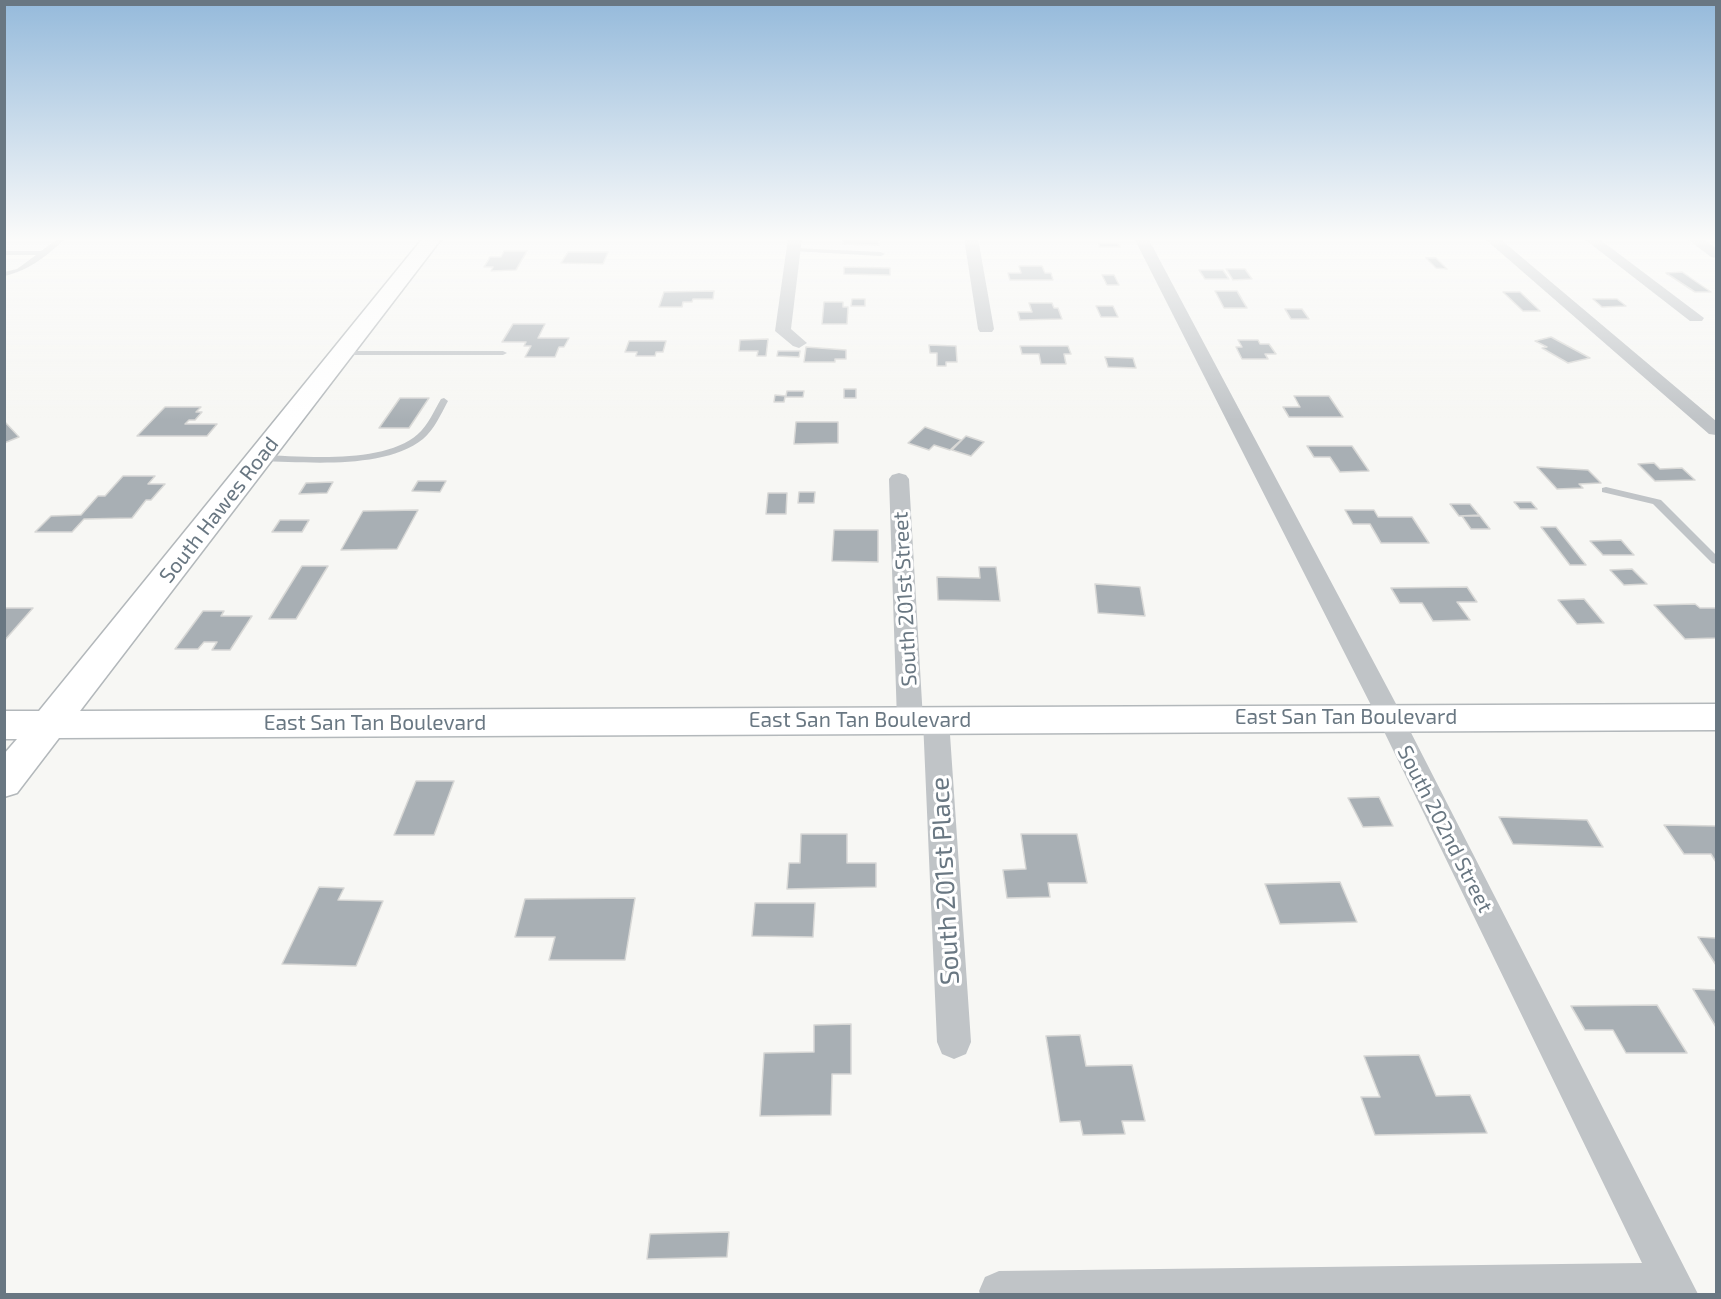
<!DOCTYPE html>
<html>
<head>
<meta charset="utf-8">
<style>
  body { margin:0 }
  #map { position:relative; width:1721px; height:1299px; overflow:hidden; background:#f7f7f4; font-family:"Exo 2",sans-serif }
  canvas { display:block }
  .frame { position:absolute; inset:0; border:6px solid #697782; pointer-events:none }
</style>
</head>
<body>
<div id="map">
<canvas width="1721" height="1299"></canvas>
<div class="frame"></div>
</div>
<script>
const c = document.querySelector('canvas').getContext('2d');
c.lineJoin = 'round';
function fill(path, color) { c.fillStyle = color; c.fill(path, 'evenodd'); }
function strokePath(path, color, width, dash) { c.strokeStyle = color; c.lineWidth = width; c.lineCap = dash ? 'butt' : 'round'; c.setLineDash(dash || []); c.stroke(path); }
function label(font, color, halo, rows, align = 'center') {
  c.font = font + ' "Exo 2",sans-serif'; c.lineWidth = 6; c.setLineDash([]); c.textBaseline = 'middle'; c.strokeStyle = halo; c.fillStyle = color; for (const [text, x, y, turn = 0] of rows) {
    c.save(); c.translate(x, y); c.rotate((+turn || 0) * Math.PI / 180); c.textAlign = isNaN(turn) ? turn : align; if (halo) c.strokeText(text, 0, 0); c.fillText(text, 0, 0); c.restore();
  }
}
const building = new Path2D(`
  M837,238h42v7l-36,-1v-6z
  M1098,243h19l3,4h-20z
  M504,251h23l-11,19 -25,1 2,-4h-9l6,-10h11z
  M568,252h40l-5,12 -42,-1z
  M1426,258h10l11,11 -11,-1z
  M1019,266h23l3,7h6l2,7h-43l-2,-7h13z
  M844,267l46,1v7l-46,-1z
  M1226,269h19l7,10 -19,1z
  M1199,270h24l6,9h-24z
  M1682,272l29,20h-16l-29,-19z
  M1102,275h12l5,10h-12z
  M714,291l-1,8h-20l-1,3h-9l-1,5h-23l5,-15z
  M1215,291h22l10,17h-23z
  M1503,292h17l20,19h-17z
  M852,299h13v7h-14z
  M1593,299h24l9,7 -24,1z
  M824,302h19v5h5l-1,17h-25z
  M1029,303h23l2,5h4l4,11 -42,1 -2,-8h14z
  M1096,306h17l5,11h-17z
  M1285,309h17l7,10h-18z
  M513,324h32l-7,14h31l-5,9h-5l-4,10h-30l6,-11h-7l2,-4h-24z
  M1551,337l39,21 -22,5 -26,-15 5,-1 -12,-6z
  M768,339l-2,17h-9l1,-5h-19l1,-11z
  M1238,340h20l2,4h9l7,10h-11l3,5h-26l-6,-12h6z
  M629,341h37l-3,11h-7l-1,4h-19l1,-4h-12z
  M929,345l27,1 1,16h-11v4h-9v-13h-7z
  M1020,346h48l3,8h-7l2,10h-25l-2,-10h-17z
  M806,347l40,3v9h-11v3h-31z
  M778,351h22l-1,6 -22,-1z
  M1105,357l28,1 3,10 -28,-1z
  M844,389h12v9h-12z
  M787,391h17l-1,6h-18l-1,5h-10l1,-7 11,1z
  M1294,396h35l14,21h-54l-6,-10h17z
  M400,398h29l-20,30h-30z
  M165,407h36l-5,5h6l-7,8h-6l-4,4h32l-10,12h-70z
  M4,421l15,16 -15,6z
  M796,422h42v21l-44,1z
  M925,427l36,13 -11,10 -16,-5 -5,5 -21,-7z
  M966,436l18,6 -13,14 -19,-6z
  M1307,446h45l17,25 -29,1 -10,-15h-16z
  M1654,463l6,6 22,-1 13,12 -40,1 -17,-17z
  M1537,467l51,3 13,13 -22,1 4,4 -26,1z
  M123,476h32l-7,8h17l-14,16h-5l-14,18 -48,1 -12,13h-37l16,-16 30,-1 17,-19h7z
  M418,481h28l-6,11 -28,-1z
  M333,482l-6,11 -28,1 7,-11z
  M799,492h16l-1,11h-16z
  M768,493h19l-1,21h-20z
  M1514,502h17l6,7h-17z
  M1450,504h20l9,11 -20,1z
  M418,510l-21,39 -56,1 22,-39z
  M1345,510h29l4,7h34l17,26h-48l-11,-19h-17z
  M1462,516h18l10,13h-19z
  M280,520h29l-7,12h-30z
  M1541,527h15l30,38h-16z
  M834,530h44v32l-46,-1z
  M1621,540l13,15h-31l-13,-14z
  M302,566h26l-32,53h-27z
  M979,567h17l4,34 -62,-1 -1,-23 43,1z
  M1632,569l15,15 -23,1 -14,-15z
  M1095,584l45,3 5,29 -47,-3z
  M1467,587l10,15h-20l13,18 -37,1 -11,-18h-22l-9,-15z
  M1584,599l20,24 -27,1 -19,-24z
  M1695,604l5,4h16v30l-31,1 -31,-34z
  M4,608h29l-29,33z
  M203,611h21l-3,5h31l-22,34h-18l5,-8h-13l-6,7h-23z
  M416,781h38l-20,54h-40z
  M1379,797l14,29 -30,1 -15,-29z
  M1499,817l88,3 16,27 -90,-3z
  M1664,825l52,1v36l-5,-8h-27z
  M801,834h46v29h29v24l-89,2 2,-26h11z
  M1021,834h56l10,49h-39l2,14 -43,1 -4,-28 23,-1z
  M1340,882l17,40 -77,2 -15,-40z
  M319,887l25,1 -6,12 45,1 -27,65 -74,-2z
  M635,898l-10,62h-76l6,-23h-40l10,-38z
  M755,903h60l-2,34 -61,-1z
  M1698,937l18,1v27z
  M1693,989l23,1v37z
  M1657,1005l30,48h-61l-13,-23h-28l-14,-24z
  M851,1024v50h-19l-1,41 -71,1 4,-63 50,-1v-27z
  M1080,1035l6,31 46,-1 13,56h-23l3,13 -42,1 -3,-14 -20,1 -14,-86z
  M1419,1055l17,41 34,-1 17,38 -112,2 -14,-38h19l-16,-41z
  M729,1232l-2,25 -80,2 3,-25z`);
fill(building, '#a8afb4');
strokePath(building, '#d8d8d6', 1.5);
const secondary = new Path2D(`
  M423,238h19l-362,473 1636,-7v26l-1657,8 -42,55 -13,4v-43l13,-15h-13v-28h35z`);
strokePath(secondary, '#b3b8bb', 3);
fill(new Path2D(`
  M59,238h7c-17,16 -37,33 -62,38v-4l13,-3 19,-14h-32v-4h37z
  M794,248l87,4 4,2 -4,2 -89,-5v-2z
  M340,351h163l4,2 -4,2h-160l-4,-2z
  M444,398l4,3c-7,13 -14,29 -25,38 -39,31 -116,23 -163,22l-5,-3 5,-3c44,1 123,10 158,-21 10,-9 16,-23 23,-35z
  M1606,487l55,13 55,55v9l-4,-1 -59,-59 -51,-12v-4z`), '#c0c4c7');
fill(new Path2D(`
  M788,238h14l-11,91 16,14 -8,5 -6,-2 -18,-15z
  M964,238h14l16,91 -2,3h-12l-2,-3z
  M1134,238h14l255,479 295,577h-718l-1,-3 6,-14 14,-6 643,-8 -265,-546z
  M1484,238h15l217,183v14l-7,-1z
  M1583,238h15l106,80 -2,3h-12z
  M1686,238h16l14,10v10l-5,-1z
  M899,473l7,2 3,4 14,241 -4,7 -9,3 -9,-3 -4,-7 -8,-241 3,-4z
  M936,710l9,3 4,7 22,322 -5,12 -12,5 -12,-5 -5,-12 -14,-322 4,-7z`), '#c0c4c7');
fill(secondary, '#fff');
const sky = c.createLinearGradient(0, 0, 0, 420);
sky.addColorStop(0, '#95badb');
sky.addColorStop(0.57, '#fbfbfa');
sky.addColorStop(1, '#fbfbfa00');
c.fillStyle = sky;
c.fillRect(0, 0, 1721, 420);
label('21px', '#697782', '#fff', [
  ["South Hawes Road",219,510,-52],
  ["South 201st Street",905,599,-93],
  ["East San Tan Boulevard",1346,717],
  ["East San Tan Boulevard",860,720],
  ["East San Tan Boulevard",375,723],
  ["South 202nd Street",1445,829,63]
]);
label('26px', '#697782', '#fff', [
  ["South 201st Place",945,881,-93]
]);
</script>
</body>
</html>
